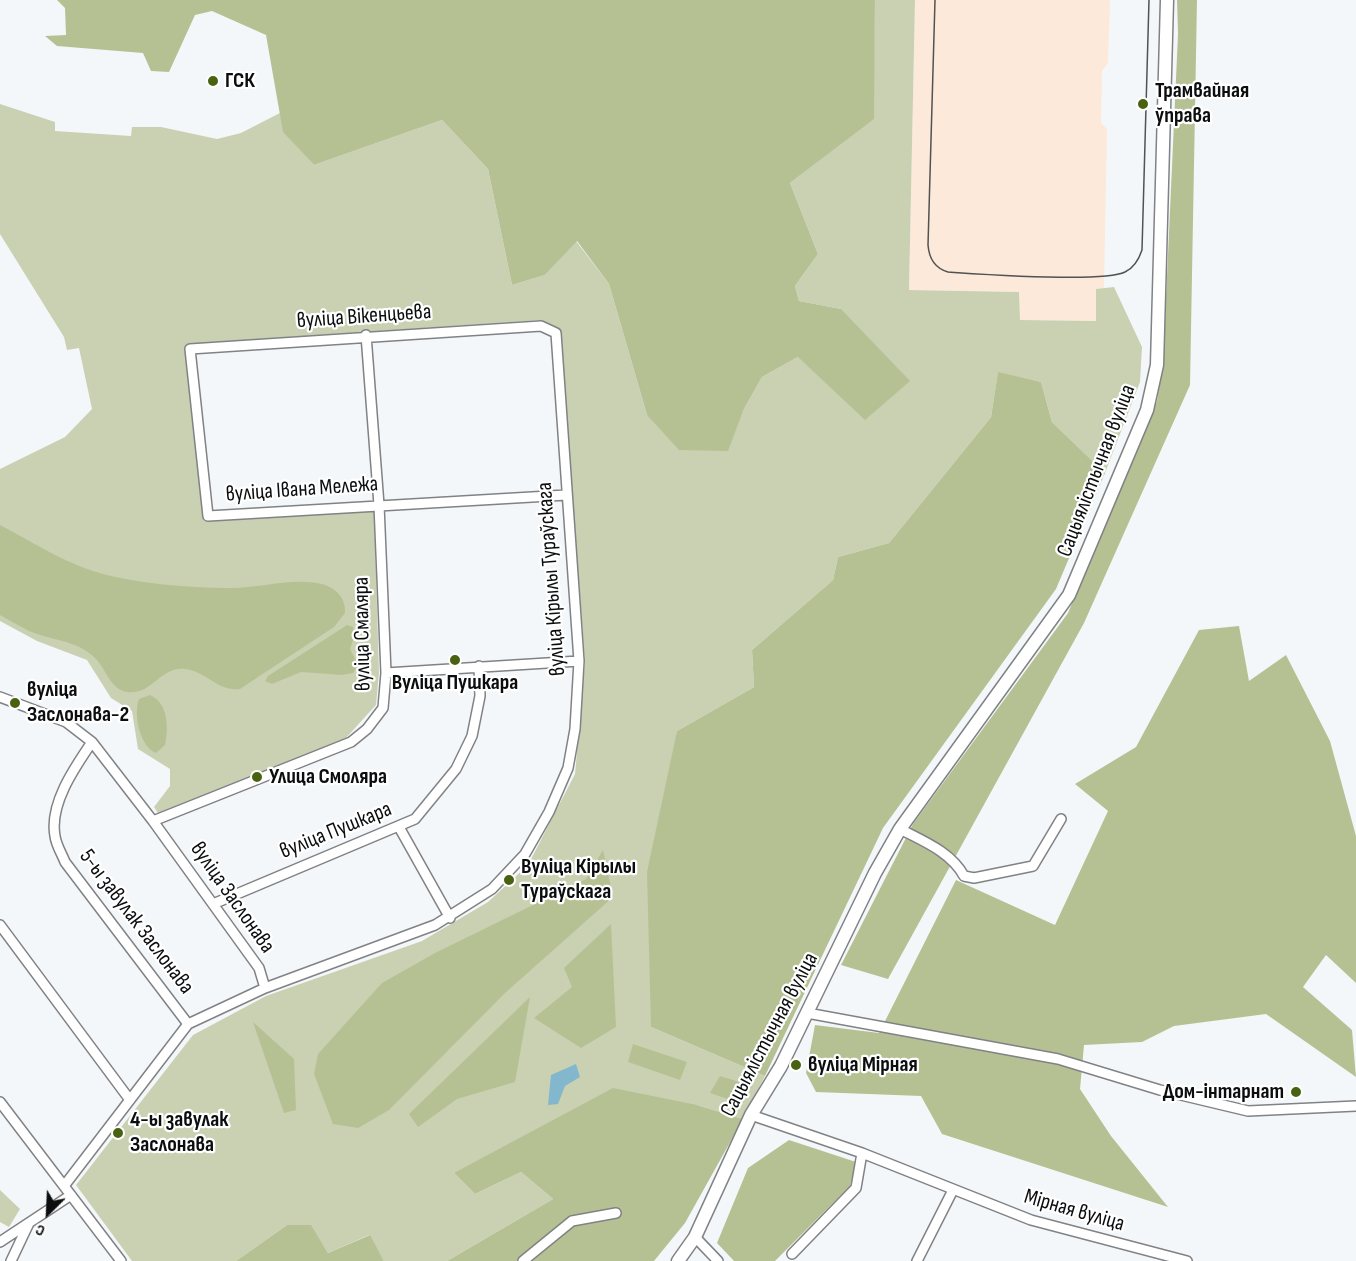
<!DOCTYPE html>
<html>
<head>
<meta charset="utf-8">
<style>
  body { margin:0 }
  #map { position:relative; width:1356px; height:1261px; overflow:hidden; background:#f4f7f9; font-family:"Sofia Sans Condensed",sans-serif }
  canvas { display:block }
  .north { position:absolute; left:18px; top:1183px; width:60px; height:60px; -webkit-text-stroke:4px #fff; paint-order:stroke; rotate:204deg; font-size:16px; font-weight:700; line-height:24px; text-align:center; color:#0c0d0e }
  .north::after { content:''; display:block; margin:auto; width:21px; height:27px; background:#0c0d0e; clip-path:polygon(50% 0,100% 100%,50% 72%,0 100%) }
</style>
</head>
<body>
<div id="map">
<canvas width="1356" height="1261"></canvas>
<div class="north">С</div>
</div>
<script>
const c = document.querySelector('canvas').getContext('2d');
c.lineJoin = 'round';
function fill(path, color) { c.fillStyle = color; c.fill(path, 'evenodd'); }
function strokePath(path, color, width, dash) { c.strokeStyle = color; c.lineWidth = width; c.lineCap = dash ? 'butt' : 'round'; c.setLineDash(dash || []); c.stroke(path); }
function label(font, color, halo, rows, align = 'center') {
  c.font = font + ' "Sofia Sans Condensed",sans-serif'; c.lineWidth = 4.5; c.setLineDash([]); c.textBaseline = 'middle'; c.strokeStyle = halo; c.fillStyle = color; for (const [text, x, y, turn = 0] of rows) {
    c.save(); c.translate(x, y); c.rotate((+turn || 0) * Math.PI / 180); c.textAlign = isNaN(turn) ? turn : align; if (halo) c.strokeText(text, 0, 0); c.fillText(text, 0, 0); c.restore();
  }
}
fill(new Path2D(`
  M915,0h195l-2,63 -6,8 -1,52 6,6 -3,159 -8,2v31l-76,-1 -1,-28 -110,-2z`), '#fce9d9');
fill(new Path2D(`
  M875,0h40l-6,290 110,2 1,28 76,1v-32l18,-2 28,60 -2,35 -35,91 -53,-51 -11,-40 -43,-9 -7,44 -102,126 -51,14 -5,23 -81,70 2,37 -77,44 -26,296 114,49 -22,43 -46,-14 -243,68 21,21 46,-22 32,27 -106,62h-63l-15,-26 -41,18 -18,-28h-23l-51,36h-104l-56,-76 117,-150 73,-39 156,-55 66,-39 40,-37 47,-91 10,-112 -25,-332 -19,-10 -355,24 18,177 170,-11 5,163 -3,32 -31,34 -187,74 -4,-6 16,-21v-17l-32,-20 -6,-38 -21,-13 -24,-38 -50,-19 -37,-20v-152l65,-32 27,-28 -13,-61 -12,2 -3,-13 -64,-103v-130l55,18v9l76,5 1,-9h29l56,12 24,-6 39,-20 4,19 30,33 128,-45 46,49 24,116 33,-10 31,-34 33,43 38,131 80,36 17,-42 18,-32 36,-20 43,-48 -42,-8 -4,-15 23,-32 -28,-71 83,-64z
  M0,1190l20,19 -11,18 -9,-5z`), '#c9d1b2');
fill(new Path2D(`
  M57,0h818l-1,119 -84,64 28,71 -23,32 4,15 42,8 69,72 -45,39 -67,-63 -36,20 -18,32 -16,42 -49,-1 -32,-35 -38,-131 -32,-43 -32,34 -33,10 -24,-116 -46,-49 -128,45 -31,-33 -17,-97 -54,-24 -17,4 -26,57 -18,-1 -8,-18 -86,-7 -12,-10 21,-1 -1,-27z
  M1177,0h20l-7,385 -106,238 -196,356 -47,-14 72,-141 155,-211 89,-212 6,-36 15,-331z
  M998,372l43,10 11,40 53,51 -49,116 -173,239 -118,248 -114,-49 -4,-155 30,-141 77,-44 -2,-37 81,-70 5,-23 51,-14 102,-126z
  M0,525c29,15 58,34 90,45 37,13 101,18 141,18 30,0 60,-11 91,-4 14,4 24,14 23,29l-11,14 -94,62c-22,3 -34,-18 -55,-20 -25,-3 -33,27 -58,23 -18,-3 -21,-25 -34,-36 -18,-16 -43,-16 -64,-25 -10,-5 -20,-11 -29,-16z
  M347,625l6,2 1,10 -4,12 8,16 -5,8 -11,2 -41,-3 -29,12 -7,-3 3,-5z
  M1239,626l10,55 37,-26 44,86 26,95v147l-30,-28 -23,32 49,43 4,47 -90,-63 -92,12 -32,16 -58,3 -4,44 31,47 57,71 -226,-73 -21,-38 -105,-4 -10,-19 9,-48 64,8 77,-153 99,45 53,-114 -33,-27 61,-37 63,-117z
  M150,695c18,8 19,32 15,50l-9,8c-16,-6 -23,-39 -17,-54z
  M603,850l10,47 -108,96 -116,117 -31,18 -25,-4 -19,-50 4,-20 64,-71 53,-30 151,-74z
  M611,924l5,103 -35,21 -47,-30 38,-31 -8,-19z
  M530,997l-15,85 -58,17 -39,28 -9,-13z
  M253,1022l41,37 2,51 -12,3z
  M633,1044l54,18 -7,18 -52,-18z
  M720,1076l32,10 -10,18 -32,-11z
  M613,1088l84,17 46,14 -58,104 -31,38h-207l106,-62 -32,-27 -46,22 -21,-21z
  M789,1140l67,22 -6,24 -75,75h-41l-17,-18 31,-75z
  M287,1225h24l17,28 42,-18 14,26h-148z`), '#b6c193');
fill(new Path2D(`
  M576,1064l4,13 -15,9 -7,18 -10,1 3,-30z`), '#82b7cd');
const minor = new Path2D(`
  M386,673l193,-12
  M0,697l66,25 26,20 61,79 106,147 6,20
  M92,742c-17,25 -43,62 -37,94 1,9 7,18 10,26l123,162
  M153,821l198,-79 16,-13 16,-21 3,-35 -7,-168 -13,-170
  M399,827l51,91
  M900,829c23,12 51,23 64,47l10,2 59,-12 28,-47
  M213,904l202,-85 41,-50 16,-33 8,-40 -1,-30
  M0,925l130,175
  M807,1013l251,46 102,31 88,21 108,-5
  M0,1102l121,159
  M751,1115l111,38 169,67 156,41
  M64,1186l124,-162 77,-36 170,-63 57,-36 33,-35 24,-42 19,-44 7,-39 4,-68 -23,-328 -15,-7 -351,23 18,167 358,-21
  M695,1237l23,24
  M0,1242l71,-47
  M792,1254l64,-66 6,-35
  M11,1261l18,-38
  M523,1261l49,-40 44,-8
  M917,1261l36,-71`);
const major = new Path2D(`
  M678,1261l17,-24 56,-122 30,-49 94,-193 25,-44 169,-234 78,-185 10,-45 10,-365`);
strokePath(minor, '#808285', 12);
strokePath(major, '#808285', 15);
strokePath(minor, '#fff', 9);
strokePath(major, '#fff', 12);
strokePath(new Path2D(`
  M935,0l-7,245c1,13 6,23 20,27 31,2 155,11 177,0 9,-4 14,-13 17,-22l7,-250`), '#505253', 1.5);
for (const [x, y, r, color] of [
  [213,81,6,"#496211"],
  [1143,104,6,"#496211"],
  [455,660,6,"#496211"],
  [15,703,6,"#496211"],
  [257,777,6,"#496211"],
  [509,880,6,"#496211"],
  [796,1065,6,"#496211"],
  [1296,1092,6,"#496211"],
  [118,1133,6,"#496211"]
]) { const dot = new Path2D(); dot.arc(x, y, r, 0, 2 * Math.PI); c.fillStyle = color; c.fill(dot); strokePath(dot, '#fff', 2); }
label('bold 22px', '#0c0d0e', '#fff', [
  ["ГСК",225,81],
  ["Трамвайная",1155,91],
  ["ўправа",1155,116],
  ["Вуліца Пушкара",455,683,"center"],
  ["вуліца",27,690],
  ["Заслонава-2",27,715],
  ["Улица Смоляра",269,777],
  ["Вуліца Кірылы",521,867],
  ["Тураўскага",521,892],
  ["вуліца Мірная",808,1065],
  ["Дом-інтарнат",1284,1092,"right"],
  ["4-ы завулак",130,1120],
  ["Заслонава",130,1145]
], 'left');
label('22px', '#0c0d0e', '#fff', [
  ["вуліца Вікенцьева",364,317,-4],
  ["Сацыялістычная вуліца",1097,471,-69],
  ["вуліца Івана Мележа",302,490,-4],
  ["вуліца Кірылы Тураўскага",552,579,-94],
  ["вуліца Смаляра",363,634,-91],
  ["вуліца Пушкара",336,831,-22],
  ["вуліца Заслонава",232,898,55],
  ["5-ы завулак Заслонава",136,922,53],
  ["Сацыялістычная вуліца",770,1035,-62],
  ["Мірная вуліца",1074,1211,16]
]);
</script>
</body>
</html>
